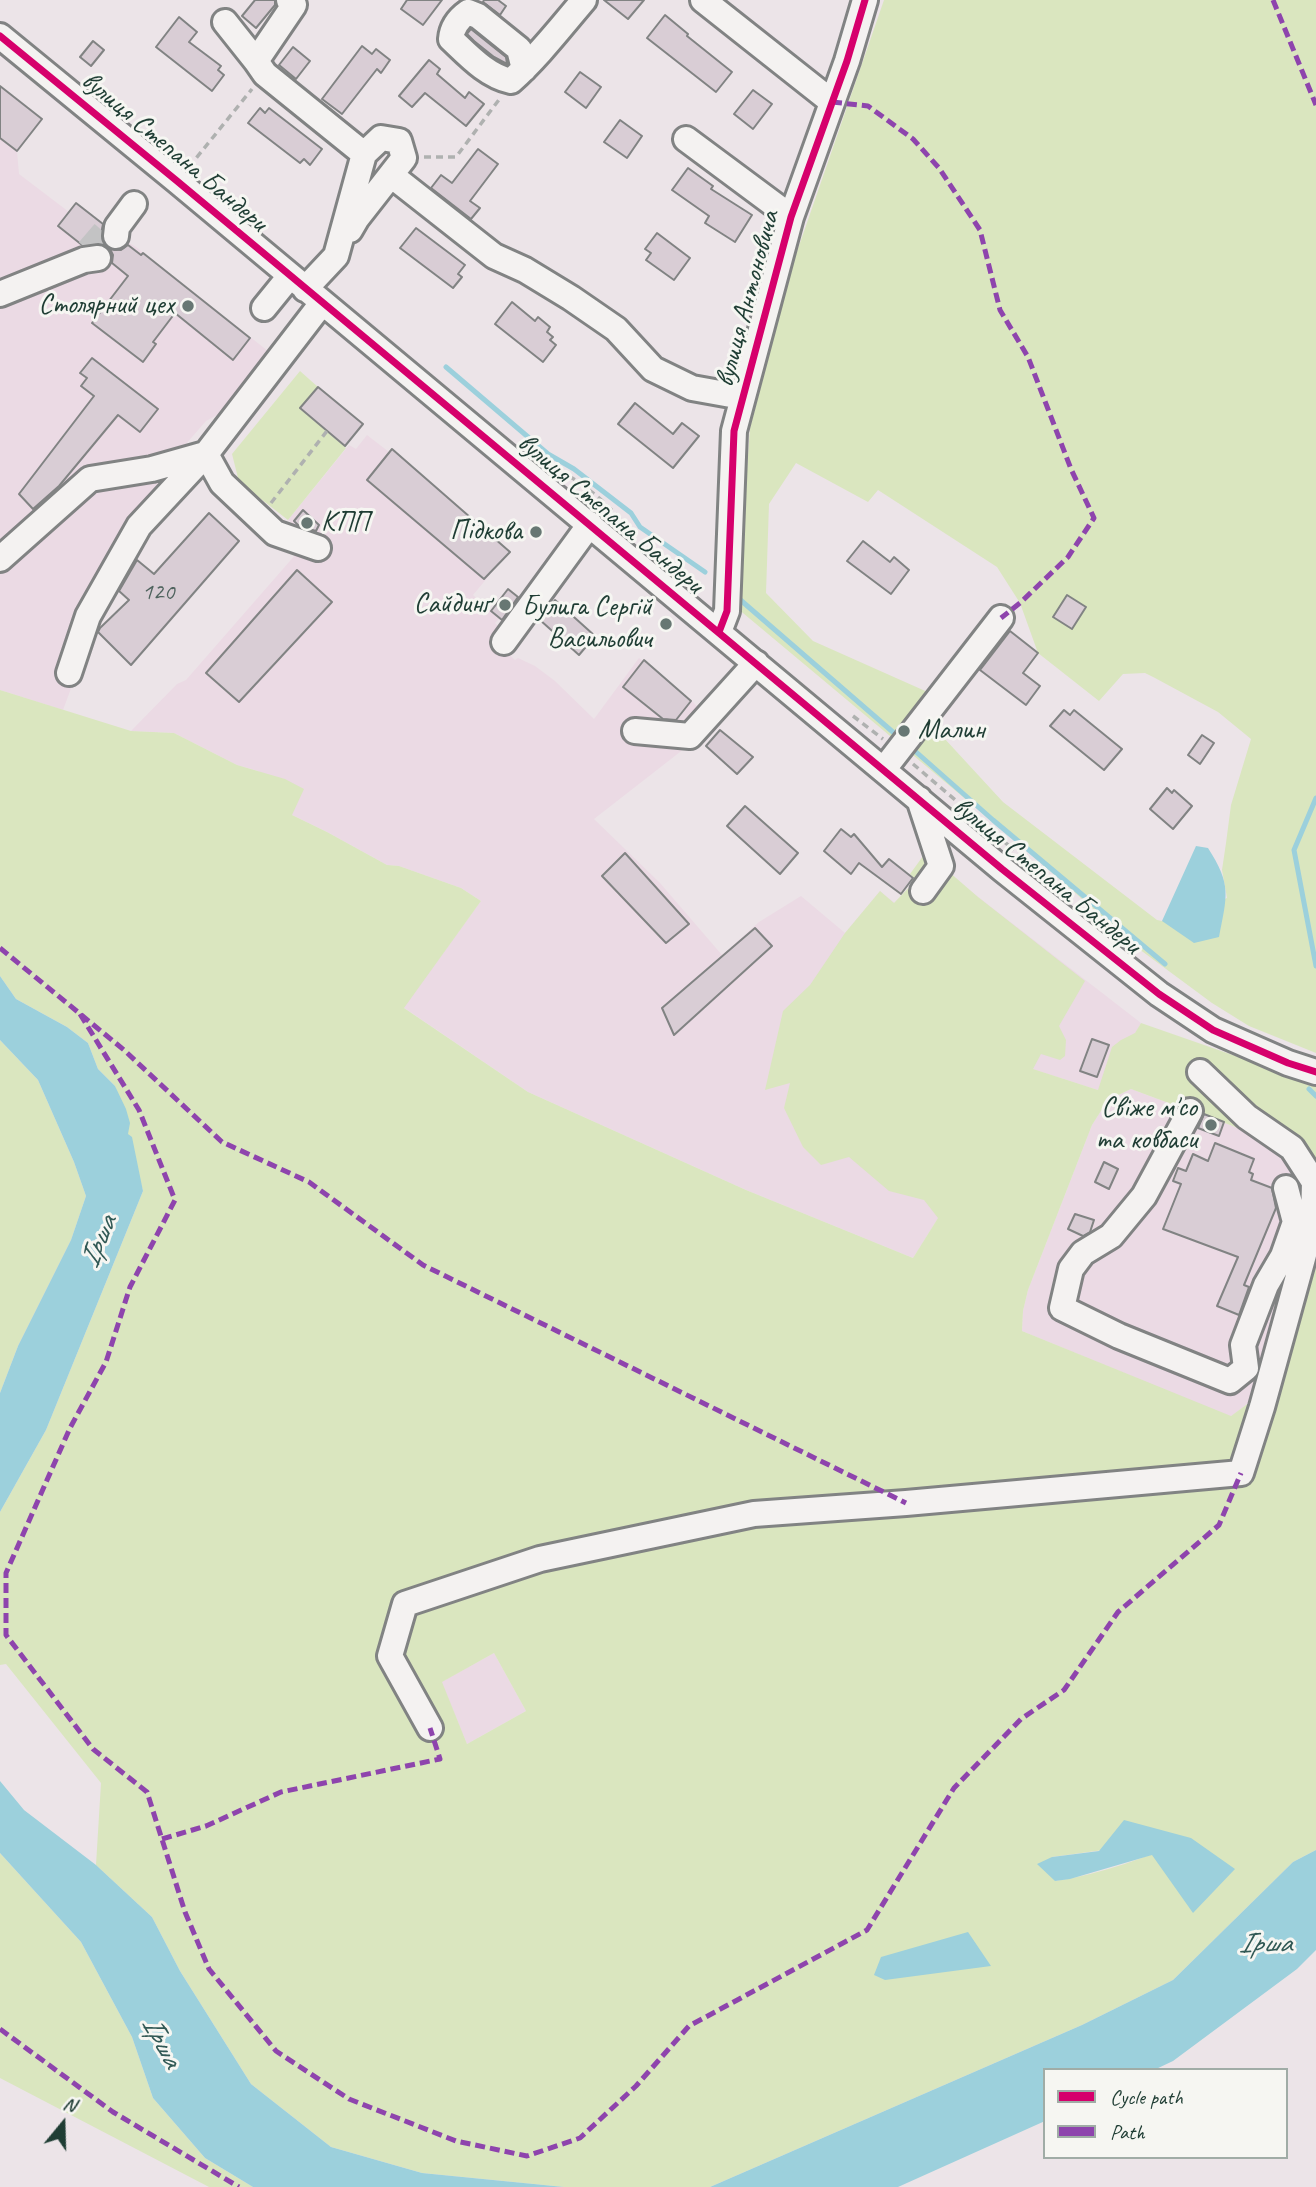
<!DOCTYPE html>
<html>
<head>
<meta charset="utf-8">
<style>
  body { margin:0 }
  #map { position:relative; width:1316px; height:2187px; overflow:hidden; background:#ece4e8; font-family:Caveat,sans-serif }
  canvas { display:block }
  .legend { position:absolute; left:1043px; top:2068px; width:245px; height:91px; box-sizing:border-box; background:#f6f6f2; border:2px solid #a0aca6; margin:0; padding:9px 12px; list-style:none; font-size:21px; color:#1f3d34 }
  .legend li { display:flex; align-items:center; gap:14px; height:35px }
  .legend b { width:35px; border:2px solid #a0aca6 }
  .north { position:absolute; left:28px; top:2089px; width:70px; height:70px; -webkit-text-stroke:5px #f6f6f2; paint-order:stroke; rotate:19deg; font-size:19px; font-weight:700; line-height:28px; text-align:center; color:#1f3d34 }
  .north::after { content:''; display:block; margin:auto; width:24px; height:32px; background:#1f3d34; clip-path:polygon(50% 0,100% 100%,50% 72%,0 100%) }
</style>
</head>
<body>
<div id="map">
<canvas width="1316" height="2187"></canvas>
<ul class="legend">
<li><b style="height:9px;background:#d6006c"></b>Cycle path</li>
<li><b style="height:9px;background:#8e44ad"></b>Path</li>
</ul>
<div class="north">N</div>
</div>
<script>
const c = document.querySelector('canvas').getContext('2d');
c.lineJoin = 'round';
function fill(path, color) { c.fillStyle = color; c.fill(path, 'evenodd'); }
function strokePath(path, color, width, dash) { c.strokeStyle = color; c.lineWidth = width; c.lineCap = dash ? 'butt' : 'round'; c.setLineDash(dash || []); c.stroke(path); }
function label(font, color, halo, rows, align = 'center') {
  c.font = font + ' Caveat,sans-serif'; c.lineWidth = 6; c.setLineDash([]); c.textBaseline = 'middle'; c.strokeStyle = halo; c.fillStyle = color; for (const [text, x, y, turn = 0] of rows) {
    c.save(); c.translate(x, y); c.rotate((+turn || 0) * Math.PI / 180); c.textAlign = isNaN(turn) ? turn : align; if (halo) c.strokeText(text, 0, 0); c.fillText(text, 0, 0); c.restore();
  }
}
fill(new Path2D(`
  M0,86l42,33 -25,32 2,23 50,38 7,-9 46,36 14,8 137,108 -45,54 -22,12 -27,31 19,18 -67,82 -23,37 -45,121 -63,-20z
  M367,435l22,17 -8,11 117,102 -25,30 27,23 -5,5 6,6 5,23 9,8 3,-2 17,8 20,15 39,38 45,-61 54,44 18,20 -31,30 -86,67 66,64 62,72 37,-33 42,-26 44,37 35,-42 40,33 35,-45 186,144 -37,69 -72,-23 -119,189 -167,-68 -218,-98 -125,-85 78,-106 -20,-13 -62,-22 -12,-1 -60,-33 -35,-17 -34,-44 -21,-6 -63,-32 -43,-2 46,-47 9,-4 124,-142 -22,-18 61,-75 7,4z
  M1131,1089l59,22 12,3 79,31 23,37 3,26 -57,194 -20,15 -208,-86 1,-20 5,-21 64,-165 16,-25z
  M494,1653l32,58 -59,33 -26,-62z`), '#ebdae4');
fill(new Path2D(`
  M884,0h432v1053l-67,-27 -37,-23 -73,-54 -115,-101 -287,-240 13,-180 42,-162zM796,463l72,39 10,-12 119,77 23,36 18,50 61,48 24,-27 22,-1 10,5 63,34 33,27 -20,66 -5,38 -4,27 5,28 -65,23 -5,-1 -154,-118 -71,-77v-31l-119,-53 -47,-48 3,-89z
  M300,371l18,16 -18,22 46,39 -58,72 -49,-38 -7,-28z
  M0,690l131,41 43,2 63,32 48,14 19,10 -12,26 35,17 60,33 12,1 62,22 20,13 -77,107 124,84 218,98 167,68 25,-40 -14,-18 -35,-9 -40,-34 -28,8 -18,-18 -19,-39 6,-25 -25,7 18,-79 27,-26 35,-52 35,-42 14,12 22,-23 -6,-6 16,-22 52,45 107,84 -26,45 7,14 -1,16 -5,4 -19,-6 -8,15 65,21 14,-43 9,-7 14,-7 6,-10 175,61v766l-23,12 -120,118 -91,45 -372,162h-146l-142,-14 -91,-26 -80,-63 -71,-113 -28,-54 -56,-52 5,-82 -95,-119 -6,1v-153l46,-82 97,-239 -28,-105 -17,-17 -10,-26 -21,-16 -51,-28 -16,-23zM1131,1089l59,22 12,3 79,31 23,37 3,26 -57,194 -19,14 -209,-85 1,-20 5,-21 64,-165 16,-25zM494,1653l32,58 -59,33 -25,-62zM1191,1838c-43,19 -89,36 -136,43l-3,-24z
  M0,1040l38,40 36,82 12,34 -15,44 -53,106 -18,47z
  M0,1853l81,89 51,95 21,61 52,60 48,29h-44l-209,-109z`), '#dae6bf');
fill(new Path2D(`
  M1196,846l12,2c24,37 19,48 11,89l-25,6 -32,-22z
  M0,976l16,23 51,28 21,16 10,26 17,17 11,23 4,14 -2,11 4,3 11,54 -97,239 -46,82v-119l18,-47 53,-106 15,-44 -12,-34 -36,-82 -38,-40z
  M0,1781l24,29 72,55 56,52 28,54 71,113 80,63 91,26 142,14h-311l-48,-29 -52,-60 -21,-61 -51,-95 -81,-89z
  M1124,1820l67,18 44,31 -42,44 -41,-58 -82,24 -15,2 -18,-17 15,-7 47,-6z
  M1316,1850v100l-19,19 -124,92 -19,9h-109v51l-147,66h-188l372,-162 91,-45 120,-118z
  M968,1932l23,34 -106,14 -11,-5 7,-18z`), '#9cd0dc');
strokePath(new Path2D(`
  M446,367l102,87 26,15 57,44 9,14 65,45
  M737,597l157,136
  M915,751l78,69 172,144
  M1316,798l-22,52 22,116
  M1309,1089l7,7`), '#9cd0dc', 5);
const building = new Path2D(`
  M255,0h20v5l-19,23 -14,-12z
  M407,0h35l-19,25 -22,-16z
  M484,0h14l8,6 -6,9 -17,-13z
  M604,0h40l-16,19z
  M665,15l23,19 -1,2 45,36 -16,20 -69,-54z
  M179,17l18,15 -8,10 32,24 -3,4 6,5 -12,16 -56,-44z
  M471,29l35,28 1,7 -13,-7 -20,-16 -7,-7z
  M93,41l11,9 -13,16 -11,-9z
  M362,46l10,8 4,-5 14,11 -9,13 -4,-4 -35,45 -20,-15z
  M293,47l17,14 -14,18 -17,-14z
  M429,60l11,9 -3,5 28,24 4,-6 15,12 -18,22 -41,-33 -13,14 -13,-11z
  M580,72l21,15 -15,21 -21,-16z
  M0,86l42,33 -25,32 -17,-13z
  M753,90l19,14 -19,25 -19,-15z
  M260,108l5,5 4,-5 53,41 -12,16 -6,-6 -4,4 -52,-40z
  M620,120l22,16 -15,22 -23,-16z
  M478,149l20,15 -28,37 10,7 -9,11 -40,-31 10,-13 11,8z
  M688,168l25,18 -2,3 41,26 -17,27 -30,-19 4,-7 -37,-26z
  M76,203l27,21 -2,11 4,10 -9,-2 -14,2 -24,-19z
  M416,228l49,37 -7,9 4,3 -9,11 -53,-40z
  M657,233l33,25 -16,22 -28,-20 5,-7 -6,-4z
  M128,245l13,10 2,-2 107,85 -17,22 -58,-47 -22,29 3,2 -13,18 -51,-39 36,-47 -16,-13 1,-8 -3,-6 11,1z
  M512,302l23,19 3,-4 12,10 -3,5 6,5 -3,3 6,5 -13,17 -48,-38z
  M92,358l66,51 -18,23 -22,-17 -59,71 -26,23 -14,-15 75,-98 -13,-10 6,-8 -7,-5z
  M318,387l45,37 -18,22 -45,-38z
  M635,403l38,31 9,-11 17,13 -26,32 -55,-44z
  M392,449l118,103 -26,27 -117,-99z
  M303,510l16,15 -3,6 -17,-5 -5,-5z
  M209,513l30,28 -108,124 -33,-33 2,-4 29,-28 -10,-9 18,-31 17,14z
  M863,541l27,21 4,-5 15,13 -18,24 -44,-33z
  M297,570l35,32 -93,100 -33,-29z
  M508,589l10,8 -16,23 -11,-9z
  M1067,595l19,12 -14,22 -19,-12z
  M555,600l40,36 -16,19 -39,-35z
  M1010,631l28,22 -15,20 17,13 -14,19 -46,-35z
  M644,660l47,41 -15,19 -13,-1 -40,-32z
  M1064,710l6,5 4,-5 48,39 -18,21 -54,-44z
  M720,730l33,27 -16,17 -31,-28z
  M1202,735l12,8 -14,21 -12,-9z
  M1167,788l5,5 2,-3 18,16 -19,23 -23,-20z
  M745,806l53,47 -18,21 -53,-48z
  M841,829l10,8 3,-3 28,33 7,-8 24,19 -12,16 -42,-31 -8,11 -27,-23z
  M625,853l64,71 -23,19 -64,-67z
  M755,928l17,18 -98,89 -12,-27z
  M1092,1039l17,6 -12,32 -17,-6z
  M1204,1114l20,8 -5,14 -21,-8z
  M1215,1143l39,16 -5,13 4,2 -2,6 21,8 4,20 -32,77 5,2 -10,28 -22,-9 21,-49 -75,-28 18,-45 -8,-3 5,-13 8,3 7,-17 15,7z
  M1104,1162l14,7 -9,20 -14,-7z
  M1075,1214l19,6 -4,12 -7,4 -15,-7z`);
fill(building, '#d9cdd5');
strokePath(building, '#818383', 2);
strokePath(new Path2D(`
  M88,250l19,-22`), '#c3c3c4', 24, [24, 12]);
const minor = new Path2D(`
  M289,0l5,5 -38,56 9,13 99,80 -28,102 -31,33
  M703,0l129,102
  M225,22l31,39
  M0,36l177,145 825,688 157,125 54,36 75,33 28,9
  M524,69l-5,-20 -41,-33 -10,-4c-10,7 -16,15 -17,27 17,16 36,37 60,42 27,-24 49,-53 73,-81
  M686,139l105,78
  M391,175l103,81 31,14 46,28 45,31 37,40 39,19 50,9
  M350,230l7,-12 47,-60 -5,-17 -18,-3 -17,16
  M116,236l1,-9 17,-23
  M0,294l84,-34 14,-2
  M264,308l26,-32
  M206,454l16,29 53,50 43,15
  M0,559l90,-80 62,-10 53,-15
  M719,632l8,-21 7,-180 57,-214 56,-156 18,-61
  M504,642l86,-118
  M69,673l19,-57 51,-90 67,-72 116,-151
  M635,731l55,5 66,-73
  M884,769l117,-151
  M919,799l22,67 -18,25
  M1190,1111l-46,85 -33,40 -28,17 -12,16 -9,39 57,28 111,45 16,-13 -3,-23 23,-60 17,-29 12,-34 -9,-34
  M430,1728l-40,-72 15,-52 135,-45 214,-45 152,-11 335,-30 21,-66 51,-185 1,-40 -22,-34 -45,-31 -47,-45`);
strokePath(minor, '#818383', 30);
strokePath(new Path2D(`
  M424,157h32l45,-60
  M189,167l63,-78
  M558,471c21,7 57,39 69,57
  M271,503l56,-72
  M853,716l30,23
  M913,764l101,86`), '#afb1b0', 3.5, [7, 5]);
strokePath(minor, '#f4f2f1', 24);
strokePath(new Path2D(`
  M1273,0l43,105
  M832,102l36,4 45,33 26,29 41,62 20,80 28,47 43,112 23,49 -26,39 -48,46 -19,15
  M0,948l124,102 98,92 87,40 114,83 483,238
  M80,1014l59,96 36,90 -45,87 -24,75 -36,66 -64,145v62l87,114 54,43 38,120 24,57 67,82 73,48 107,42 71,15 53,-18 56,-52 53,-60 178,-96 87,-142 67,-69 43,-29 54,-78 101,-87 22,-52
  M162,1839l44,-13 75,-34 159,-33 -10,-31
  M0,2029l113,83 126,75`), '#8e44ad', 5, [10, 5]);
strokePath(new Path2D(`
  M0,36l177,145 825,688 157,125 54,36 75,33 28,9
  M719,632l8,-21 7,-180 57,-214 56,-156 18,-61`), '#d6006c', 7);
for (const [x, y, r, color] of [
  [188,306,7,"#677773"],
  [307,523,7,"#677773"],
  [536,532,7,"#677773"],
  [505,605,7,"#677773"],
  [666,624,7,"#677773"],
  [904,731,7,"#677773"],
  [1211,1125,7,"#677773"]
]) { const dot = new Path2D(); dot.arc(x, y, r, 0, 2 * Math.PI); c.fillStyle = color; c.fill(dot); strokePath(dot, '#f6f6f2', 2.5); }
label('24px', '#4e625d', null, [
  ["120",158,593]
]);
label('28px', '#1f3d34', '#f6f6f2', [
  ["вулиця Степана Бандери",174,152,40],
  ["вулиця Антоновича",748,299,-75],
  ["вулиця Степана Бандери",610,514,40],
  ["вулиця Степана Бандери",1046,876,39]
]);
label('28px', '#1f3d34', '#f6f6f2', [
  ["Столярний цех",174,306],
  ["КПП",321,523,"left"],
  ["Підкова",522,532],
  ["Сайдинґ",491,605],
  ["Булига Сергій",652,608],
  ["Васильович",652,640],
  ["Малин",918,731,"left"],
  ["Свіже м'со",1197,1109],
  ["та ковбаси",1197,1141]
], 'right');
label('italic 30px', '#315955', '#f6f6f2', [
  ["Ірша",99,1242,-67],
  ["Ірша",1265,1944],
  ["Ірша",161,2042,62]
]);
</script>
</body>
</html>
